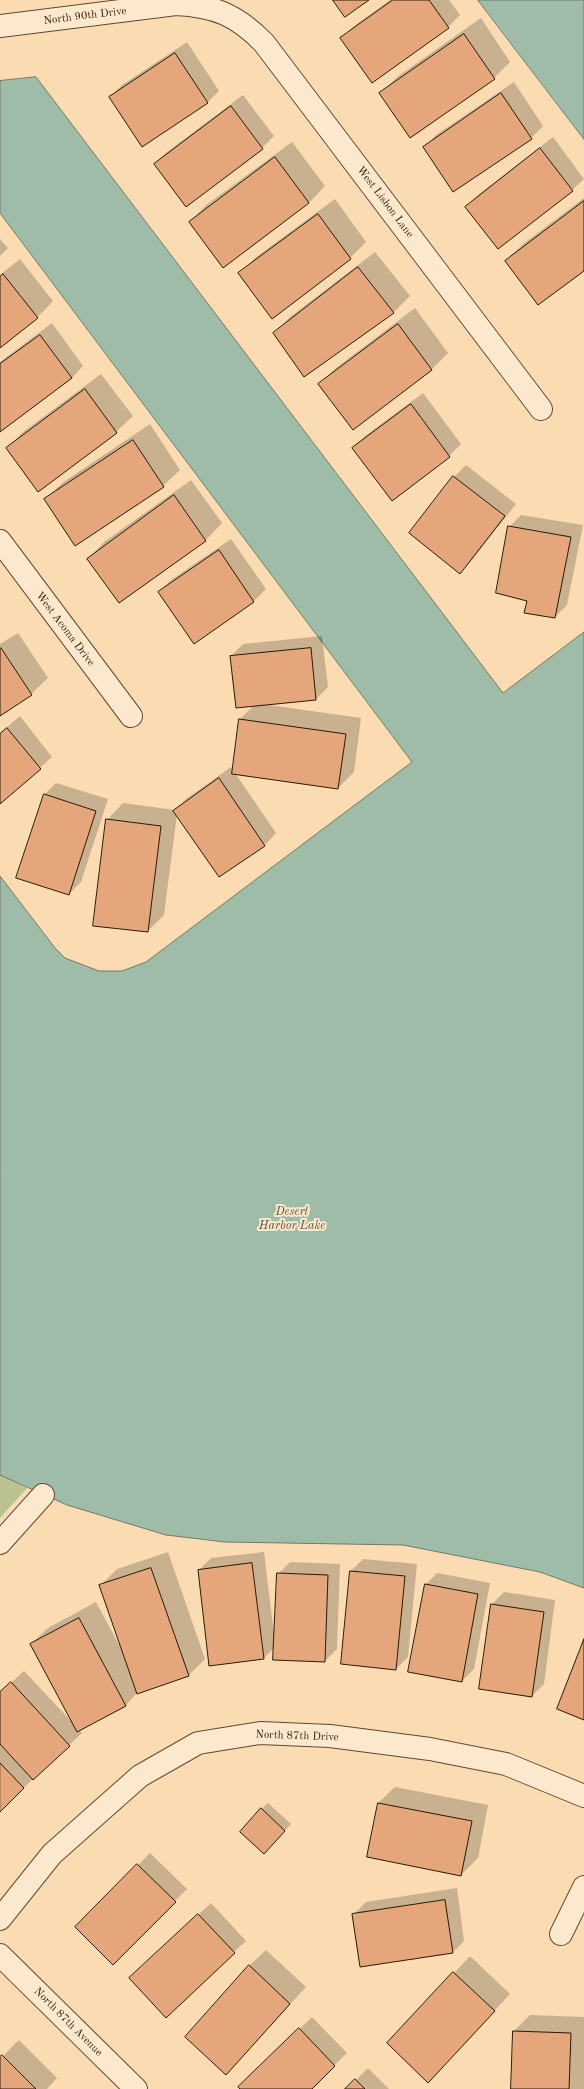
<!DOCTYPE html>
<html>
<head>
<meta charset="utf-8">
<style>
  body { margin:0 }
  canvas { display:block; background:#fbdcb2 }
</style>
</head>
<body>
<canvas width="584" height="2089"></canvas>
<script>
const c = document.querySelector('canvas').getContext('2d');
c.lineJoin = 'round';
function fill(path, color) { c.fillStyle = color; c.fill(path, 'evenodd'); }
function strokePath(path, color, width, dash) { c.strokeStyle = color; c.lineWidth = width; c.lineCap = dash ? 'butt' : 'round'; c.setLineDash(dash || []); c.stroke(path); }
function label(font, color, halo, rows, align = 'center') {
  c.font = font + ' "Old Standard TT",serif'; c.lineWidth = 4; c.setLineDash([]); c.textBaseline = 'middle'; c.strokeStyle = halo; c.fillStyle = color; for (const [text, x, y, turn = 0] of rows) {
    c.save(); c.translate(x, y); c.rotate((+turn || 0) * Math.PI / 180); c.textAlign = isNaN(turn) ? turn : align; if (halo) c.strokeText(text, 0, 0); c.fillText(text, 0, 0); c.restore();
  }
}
fill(new Path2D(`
  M0,1475l27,13 -27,30z`), '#bac290');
const water = new Path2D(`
  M478,0h106v139z
  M36,77l467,616 81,-61v956l-44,-16 -137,-27 -178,-3 -59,-7 -99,-30 -67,-30v-599l55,72 10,10 34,13h23l24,-9 266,-200 -412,-549v-132z`);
fill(water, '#9fbca8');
strokePath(water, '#707b67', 1);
fill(new Path2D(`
  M390,0h59l11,15 -12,12 -106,11 12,-12z
  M481,18l29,44 -16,16 -113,15 16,-16z
  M187,42l32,49 -12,12 -97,-6 12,-12z
  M514,82l29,44 -12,12 -107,9 12,-12z
  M243,95l31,41 -12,12 -107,16 12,-12z
  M553,137l31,42 -12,11 -74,58 -32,-41 12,-12z
  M292,142l33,44 -16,17 -119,19 16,-17z
  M584,198v72l-78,-9 17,-17z
  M335,199l31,43 -16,16 -110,16 16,-17z
  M0,239l8,9 -8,8z
  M375,252l35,44 -16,16 -90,64 -30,-42 16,-17z
  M20,259l33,42 -16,17 -37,29v-72z
  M415,308l33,45 -16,16 -79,59 -34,-44 17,-16z
  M52,323l31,43 -11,12 -72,53v-69z
  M101,374l32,42 -17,16 -109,16 16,-16z
  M423,393l38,51 -12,12 -57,43 -39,-51 12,-12z
  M150,424l30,46 -17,16 -117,13 16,-16z
  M466,465l50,39 -44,56 -12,12 -6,-95z
  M191,480l31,43 -16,17 -86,62 -32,-43 16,-17z
  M521,515l62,10 -16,80 -12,12 -27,-17 -19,-73z
  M231,539l35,50 -12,12 -60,42 -35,-51 12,-12z
  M18,633l30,45 -17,16 -31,21v-71z
  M322,636l6,51 -12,12 -47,6 92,13 -7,54 -16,16 -103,-15 41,60 -11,12 -45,31 -43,-62 -13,101 -16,16 -41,-111 16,-17 52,7 11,-11 45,-32 2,3 7,-51 14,-14 -23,-49 12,-12z
  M20,716l32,41 -52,46v-70z
  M56,783l52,16 -27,83 -12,12 -25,-99z
  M168,1552l37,107 -16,16 -52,18 -12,13 -46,24 3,3 -82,77v-117l24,-22 49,52 -42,-79 17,-16 48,-26 28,52 -24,-68 17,-17z
  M264,1552l10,82 4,-60 12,-12 50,2 -3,85 -12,12 -50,-14 -11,11 -65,-88 12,-12z
  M363,1559l54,5 -9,93 -12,12 -45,-98z
  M437,1573l53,10 -16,86 -12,12 -37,-96z
  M504,1592l51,8 -11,84 -12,12 -40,-92z
  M395,1787l93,18 -10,53 -17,17 -83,-72z
  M268,1803l23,21 -27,29 -2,-44z
  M150,1853l37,36 -74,74 -36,-36z
  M457,1888l7,53 -12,12 -98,-39 12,-12z
  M211,1903l35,38 -12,11 -91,14z
  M266,1950l40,37 -80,87 23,-108z
  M470,1956l40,38 -66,71 -56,-22z
  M530,2015l54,2v72h-72l2,-58z
  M312,2017l35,36 -37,36h-69l-1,-2z
  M19,2040l38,38 -10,11h-47v-30z
  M368,2068l21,21h-42z`), '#0003');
const building = new Path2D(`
  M333,0h36l-24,17z
  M393,0h36l20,28 -77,55 -32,-45z
  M464,34l31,45 -85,59 -31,-45z
  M175,53l33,50 -66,44 -33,-50z
  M501,93l31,46 -79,53 -30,-45z
  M231,106l32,43 -77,58 -32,-43z
  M540,148l33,43 -75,58 -33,-42z
  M275,157l34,46 -86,65 -34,-46z
  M584,201v70l-46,34 -33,-44z
  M318,214l33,45 -79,60 -34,-46z
  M358,267l36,46 -90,64 -31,-44z
  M3,274l35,44 -38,30v-71z
  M398,324l34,46 -79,60 -35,-46z
  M40,335l32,43 -72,54v-68z
  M85,389l32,44 -79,59 -32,-44z
  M411,404l39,53 -58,44 -40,-53z
  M133,440l31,47 -89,59 -31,-47z
  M453,476l52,40 -45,58 -51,-41z
  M174,495l32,46 -87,62 -32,-44z
  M508,526l63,11 -16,81 -31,-5 3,-12 -31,-8z
  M219,550l35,52 -60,42 -36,-52z
  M1,648l31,47 -32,21v-67z
  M311,648l5,52 -80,8 -6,-52z
  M239,719l107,15 -8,55 -106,-15z
  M7,728l34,41 -41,35v-70z
  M219,778l46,68 -46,31 -46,-66z
  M44,794l52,17 -27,84 -53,-17z
  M106,819l55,7 -13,106 -55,-6z
  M252,1563l12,96 -55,7 -11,-96z
  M151,1568l38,108 -52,18 -38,-109z
  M350,1571l55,5 -9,94 -55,-6z
  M277,1573l51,2 -3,87 -52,-2z
  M425,1584l53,10 -16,88 -54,-10z
  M491,1604l53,8 -12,85 -53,-8z
  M79,1618l47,88 -49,26 -47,-88z
  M584,1639v81l-27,-11z
  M11,1682l59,64 -37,34 -33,-36v-52z
  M0,1763l24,25 -24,24z
  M378,1803l94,18 -11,55 -94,-19z
  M261,1808l24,23 -21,23 -24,-22z
  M137,1864l39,38 -63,63 -38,-38z
  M445,1900l8,53 -93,14 -8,-53z
  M198,1914l37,39 -69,65 -37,-40z
  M249,1965l41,39 -64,71 -41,-38z
  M453,1972l42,39 -67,72 -41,-40z
  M299,2028l36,38 -23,23h-72l-2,-2z
  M513,2031l58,2 -2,56h-58z
  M2,2055l34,34h-36v-32z
  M355,2079l10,10h-20z`);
fill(building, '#e6a67c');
strokePath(building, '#291a06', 1);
const minor = new Path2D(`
  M0,26l176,-22c39,2 61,11 88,39l277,366
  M0,541l131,175
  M0,1543l43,-48
  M0,1919l52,-65 88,-78 58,-33 62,-10 70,3 100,13 76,15 78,32
  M561,1934l23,-47
  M0,1955l136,134`);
strokePath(minor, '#5e4a31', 24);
strokePath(minor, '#fce8cd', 22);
label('11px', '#291a06', '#fce8cd', [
  ["North 90th Drive",85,16,-7],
  ["West Lisbon Lane",385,202,53],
  ["West Acoma Drive",65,629,53],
  ["North 87th Drive",297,1736,2],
  ["North 87th Avenue",68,2022,45]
]);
label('italic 12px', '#52533f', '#fce8cd', [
  ["Desert",292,1212],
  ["Harbor Lake",292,1226]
]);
</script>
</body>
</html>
